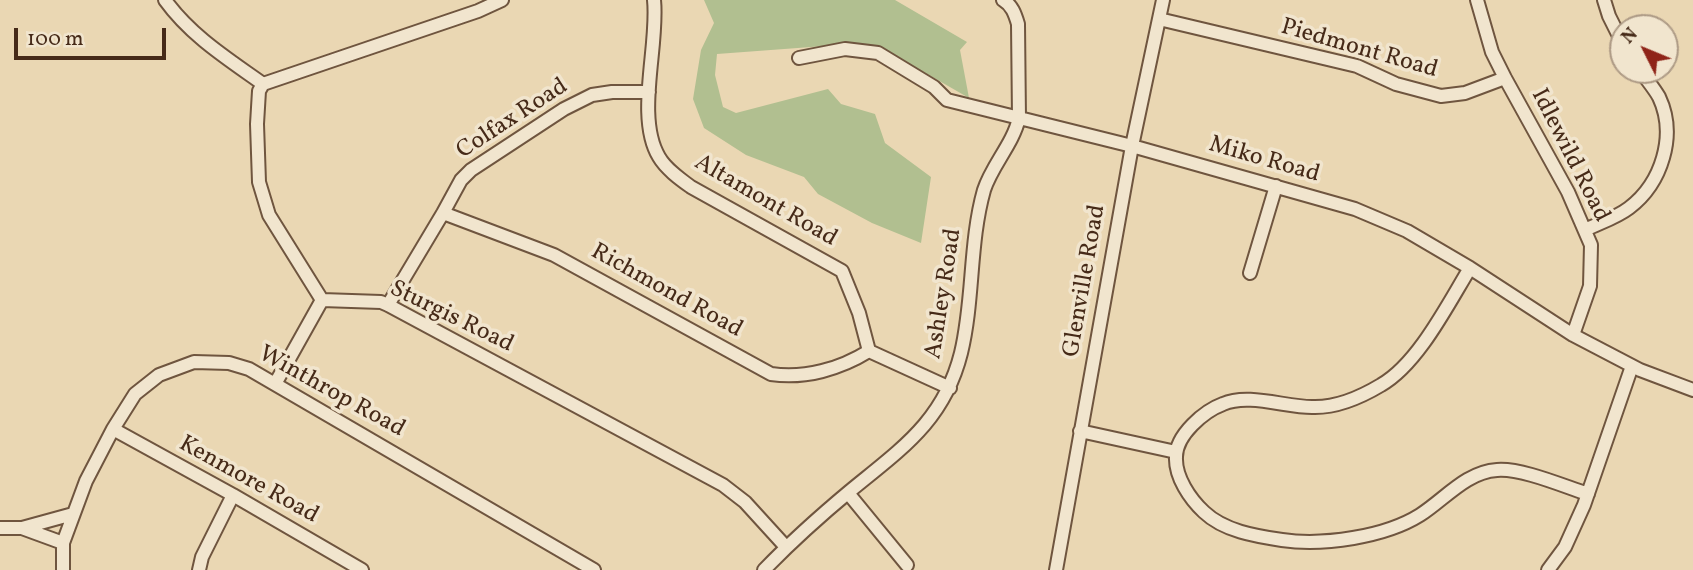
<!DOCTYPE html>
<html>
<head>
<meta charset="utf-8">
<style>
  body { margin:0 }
  #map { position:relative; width:1693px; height:570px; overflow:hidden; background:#ead7b3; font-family:Vollkorn,serif }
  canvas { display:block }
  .north { position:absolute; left:1609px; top:14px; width:70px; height:70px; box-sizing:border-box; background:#f1e5ce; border:2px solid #ad9a85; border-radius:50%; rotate:313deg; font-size:19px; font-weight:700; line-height:28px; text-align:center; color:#462a18 }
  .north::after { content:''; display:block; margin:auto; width:24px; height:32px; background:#8f2418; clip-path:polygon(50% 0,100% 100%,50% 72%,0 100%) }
  .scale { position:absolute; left:14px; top:28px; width:152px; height:32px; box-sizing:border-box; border:4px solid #462a18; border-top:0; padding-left:9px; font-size:21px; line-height:24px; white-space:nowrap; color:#462a18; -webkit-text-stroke:5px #f1e5ce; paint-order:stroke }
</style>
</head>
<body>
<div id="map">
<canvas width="1693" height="570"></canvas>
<div class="north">N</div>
<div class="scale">100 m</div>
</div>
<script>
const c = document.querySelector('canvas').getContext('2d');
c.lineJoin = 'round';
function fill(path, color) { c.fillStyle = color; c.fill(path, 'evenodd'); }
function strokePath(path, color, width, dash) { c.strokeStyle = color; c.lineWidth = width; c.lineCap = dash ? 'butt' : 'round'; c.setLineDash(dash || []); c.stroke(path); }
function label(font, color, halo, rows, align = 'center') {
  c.font = font + ' Vollkorn,serif'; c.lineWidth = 7; c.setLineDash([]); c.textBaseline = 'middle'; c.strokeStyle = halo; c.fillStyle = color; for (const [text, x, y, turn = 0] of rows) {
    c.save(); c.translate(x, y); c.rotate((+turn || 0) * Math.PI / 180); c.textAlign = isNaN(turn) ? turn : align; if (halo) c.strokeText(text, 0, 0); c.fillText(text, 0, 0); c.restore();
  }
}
fill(new Path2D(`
  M704,0h191l72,42 -7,8 9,48 -47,-27 -54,-26h-30l-121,9 -2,21 8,32 13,6 92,-24 13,15 34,10 10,29 46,34 -10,66 -49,-20 -54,-29 -14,-17 -58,-22 -42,-27 -11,-29 8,-49 13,-27z`), '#b1bf90');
const minor = new Path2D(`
  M165,0c26,36 63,59 98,84
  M654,0c5,45 -19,117 5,157 7,12 21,22 32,30l151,84 17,42 10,38
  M1477,0l15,52 13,26 63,114 23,53 -1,41 -17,49
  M1604,0l5,16 14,28
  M1159,19l198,47 39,18 45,12 24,-3 40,-15
  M799,58l46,-9 33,4 56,34 13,13 185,46 223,63 52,22 63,37 103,67 67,35 53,20
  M263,84l215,-73 24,-11
  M263,84l-4,7 -2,33 2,58 10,33 53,85
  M443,213l111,42 217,119c34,5 69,-5 98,-23
  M1585,230c14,-7 31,-12 44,-22 33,-25 48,-73 30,-111 -5,-9 -13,-18 -19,-27
  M1470,268c-22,36 -52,96 -89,117 -20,12 -45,23 -69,22 -27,0 -64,-14 -89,-3 -19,7 -47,31 -47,53 -1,20 14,42 28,55 20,19 51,24 78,28 41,6 103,-3 138,-25 25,-16 46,-43 77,-45 25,-2 66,16 91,24
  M1250,273l26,-87
  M322,300l59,2 7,3 335,180 22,17 41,45
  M388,305l55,-92 18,-33 10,-10 93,-61 28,-14 20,-3h37
  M869,351l81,37
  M275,384l47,-84
  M113,429l120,66 129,75
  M1080,431l96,21
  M848,493l59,72
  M0,528h22l51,-14
  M22,528l41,15
  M63,570v-27l23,-62 27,-52 22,-35 24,-19 35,-13 35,1 20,6 345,201
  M199,570l3,-13 31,-62
  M764,570c27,-28 56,-54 86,-79 51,-42 94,-70 111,-138 13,-53 8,-110 23,-163 8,-25 29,-46 35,-72l-1,-94c-3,-10 -6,-19 -15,-24
  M1056,570l76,-424 31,-146
  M1548,570l17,-23 19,-42 48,-139`);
strokePath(minor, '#6f553f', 16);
strokePath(minor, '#f1e5ce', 12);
label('24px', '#462a18', '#f1e5ce', [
  ["Piedmont Road",1359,50,16],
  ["Colfax Road",513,120,-33],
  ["Idlewild Road",1569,156,63],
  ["Miko Road",1264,161,16],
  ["Altamont Road",765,202,30],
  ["Glenville Road",1086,281,-80],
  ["Richmond Road",666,292,29],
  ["Ashley Road",945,294,-81],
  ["Sturgis Road",451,318,26],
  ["Winthrop Road",331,393,29],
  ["Kenmore Road",248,481,29]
]);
</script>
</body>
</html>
